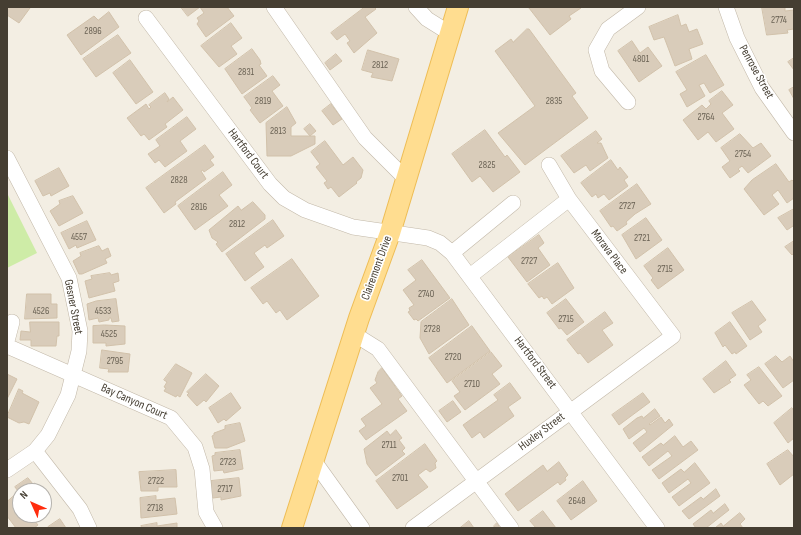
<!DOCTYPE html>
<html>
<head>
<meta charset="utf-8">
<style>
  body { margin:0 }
  #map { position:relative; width:801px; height:535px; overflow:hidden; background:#f3eee3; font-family:"Sofia Sans Condensed",sans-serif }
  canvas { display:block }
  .frame { position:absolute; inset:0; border:8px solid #453e32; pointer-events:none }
  .north { position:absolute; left:12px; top:483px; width:40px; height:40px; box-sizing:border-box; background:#fff; border:1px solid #b5b2ad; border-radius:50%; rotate:315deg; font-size:11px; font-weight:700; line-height:16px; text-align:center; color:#453e32 }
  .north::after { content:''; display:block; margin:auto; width:14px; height:18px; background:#ff2d0e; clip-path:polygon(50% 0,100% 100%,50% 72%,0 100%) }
</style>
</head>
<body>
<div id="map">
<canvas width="801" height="535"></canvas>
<div class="frame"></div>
<div class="north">N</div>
</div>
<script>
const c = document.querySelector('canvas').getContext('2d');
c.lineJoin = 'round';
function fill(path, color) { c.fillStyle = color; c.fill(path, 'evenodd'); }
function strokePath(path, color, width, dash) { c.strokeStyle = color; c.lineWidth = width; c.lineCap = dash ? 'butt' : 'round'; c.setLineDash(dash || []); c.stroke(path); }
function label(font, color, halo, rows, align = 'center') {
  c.font = font + ' "Sofia Sans Condensed",sans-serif'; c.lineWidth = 3.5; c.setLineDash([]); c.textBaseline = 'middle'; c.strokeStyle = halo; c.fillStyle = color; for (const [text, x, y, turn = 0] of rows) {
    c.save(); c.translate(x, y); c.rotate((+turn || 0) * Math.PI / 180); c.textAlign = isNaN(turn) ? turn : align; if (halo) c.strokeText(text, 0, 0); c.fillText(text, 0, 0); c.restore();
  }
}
fill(new Path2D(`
  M7,193l30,60 -30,15z`), '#ceeca7');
const building = new Path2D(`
  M7,7h21l2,1 -11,15 -12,-8z
  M181,7h46l7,9 -28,21 -9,-13 2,-3 -2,-3 7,-5 -4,-6 -12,9z
  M365,7h9l2,2 -11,8 12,16 -23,20 -7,-10 3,-2 -5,-7 -8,6 -6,-7z
  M530,7h50l1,1 -12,8 2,3 -21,16 -21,-27z
  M762,7h23v4l9,-1v19l-7,1 1,3 -21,2z
  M109,12l10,15 -38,28 -14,-20 27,-19 4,4z
  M678,15l3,11 5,-2 3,8 8,-3 6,15 -14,5 3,10 -17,7 -11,-29 -10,3 -5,-13z
  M231,23l11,15 -11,8 6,8 -18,13 -18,-21z
  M527,29h2l47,64 -4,3 16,22 -63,47 -27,-32 37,-27 -40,-55 16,-12 2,3z
  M118,35l13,18 -35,24 -13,-18z
  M632,41l8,12 8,-6 14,19 -23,16 -21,-31z
  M252,49l8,11 1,4 -2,1 8,11 -25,18 -17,-25z
  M368,50l31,9 -7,22 -21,-4 2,-4 -11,-3z
  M336,54l6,7 -12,9 -5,-7z
  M706,55l18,30 -14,8 -6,-10 -5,2 6,11 -18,11 -7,-13 7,-4 -11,-18z
  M794,58v12l-6,-8z
  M130,60l23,32 -17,12 -23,-31z
  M273,76l7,9 -8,6 11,15 -23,17 -10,-13 2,-2 -8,-11z
  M794,87v12l-5,-9z
  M722,91l11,14 -11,8 12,16 -18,13 -8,-10 -10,8 -15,-20 19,-15 4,4 5,-5 -2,-3z
  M165,93l4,6 -2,3 6,-5 10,13 -18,14 2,3 -18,13 -5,-6 -3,2 -14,-18 19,-14 3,5 2,-2 -2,-2z
  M331,104l11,15 -9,6 -11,-14z
  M287,107l9,16 -5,4v9h24v8l-24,12h-24l-1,-33z
  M187,117l9,12 -16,12 7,10 -22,16 -6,-7 -4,3 -7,-9 12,-8 -4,-6z
  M310,124l6,7 -6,5 -6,-7z
  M485,130l20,27 2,-2 13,17 -27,20 -13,-16 -8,6 -20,-28z
  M596,131l6,8 -5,4h4l7,15 -18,13 -4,-6 -12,8 -13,-17z
  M740,134l13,14 8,-5 10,13 -23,17 -6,-7 -4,3 2,2 -10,7 -8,-11 8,-6 -9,-13z
  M325,141l18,24 10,-8 10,13 -2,8 -5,4 1,1 -18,14 -8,-10 -3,2 -4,-6 3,-2 -11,-14 4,-3 -9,-12z
  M205,145l9,12 -4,3 4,5 -10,7 -1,-2 -2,1 5,8 -31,23 1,2 -12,9 -18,-25z
  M611,160l7,10 2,-3 8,10 -4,3 4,6 -19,14 -5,-6 -6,4 -2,-4 -4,3 -11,-14z
  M776,164l13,18 3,-2 2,2v16l-7,5 -9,-13 -6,5 7,9 -15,11 -20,-26 8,-9z
  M59,168l10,18 -18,10 -1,-3 -7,3 -8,-15z
  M223,172l9,13 -13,10 9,11 -33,24 -17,-24z
  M637,184l14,20 -16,10 -9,8 1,2 -10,7 -4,-5 -2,1 -11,-16z
  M73,196l10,17 -24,13 -9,-15 10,-7 -1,-3z
  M253,202l12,13v4l-43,33 -6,-8 2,-2 -6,-4 -3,-8 29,-24 3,4z
  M794,209v19l-1,-2 -6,4 -9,-12z
  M646,218l16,22 -26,19 -14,-24z
  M273,220l11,16 -17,12 -2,-3 -11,8 10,14 -19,14 -19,-27z
  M87,221l9,19 -19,8 -1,-3 -7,4 -8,-16z
  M539,235l5,8 -6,5 12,17 -23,17 -19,-25z
  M794,241v12l-2,2 -7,-8z
  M99,246l3,5 6,-3 3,8 -6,3 2,4 -25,11h-3l-6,-13 8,-5 -1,-3z
  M668,248l16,22 -26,19 -7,-9 2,-2 -9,-12z
  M292,259l27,37 -32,24 -7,-10 -4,3 -9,-12 -4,3 -12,-16z
  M422,260l28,38 -32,23 -2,-2 -2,1 -6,-8 2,-1 -1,-3 5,-3 -11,-15 13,-10 -8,-10z
  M558,263l16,25 -22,16 -5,-7 -3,2 -2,-3 -3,2 -11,-14z
  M110,273l1,2 7,-2 1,8 -6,2 2,8 -26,7 -4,-17 7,-2 -1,-3z
  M27,294h24v10h6v14l-32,1z
  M116,299l3,22 -7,1 -1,-4h-2v2l-10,2 -1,-4 -9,2 -2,-16 9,-3z
  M452,299l17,26 -40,29 -9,-16 1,-16z
  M566,299l18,23 -17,13 -6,-7 -2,1 -12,-16z
  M752,301l14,19 -8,6 4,6 -12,8 -18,-27z
  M605,312l8,11 -11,7 11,15 -25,18 -8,-10 -2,1 -11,-14z
  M30,322h29v14h-2l-1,10h-25v-6h-11l1,-9 9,1z
  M730,322l17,24 -11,8 -1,-2 -3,2 -7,-9 -2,2 -8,-14z
  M105,325l20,1v18l-19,2v-3h-13v-17z
  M472,326l18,25 -43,32 -18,-25z
  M102,350l28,4 -2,18h-20l1,-3 -9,-1z
  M491,352l11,14 -10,8 8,10 -35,26 -11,-14 6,-4 -8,-11z
  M776,356l6,6 8,-6 4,6v18l-11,8 -18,-24z
  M726,361l10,14 -7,5 2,2 -17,11 -11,-14z
  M176,364l16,9 -12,24 -3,-2 -1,2 -12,-6 2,-3 -2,-1 3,-5 -3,-2z
  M759,367l23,29 -14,10 -5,-5 -4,3 -15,-19 7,-5 -4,-5z
  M382,368l20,28 -4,3 9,12 -41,29 -7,-9 7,-5 -5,-7 21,-15 -12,-16 7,-5 -2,-3 3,-8z
  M7,374l10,5 -10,20z
  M206,374l13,12 -13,16 -2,-2 -7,6 -10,-11 2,-2 -2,-1z
  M510,383l11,15 -13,9 6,9 -30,22 -4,-6 -8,6 -9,-13 35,-25 -4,-5z
  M19,389l4,2 -1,2 17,9 -10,22 -5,-2 -5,1 -12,-6z
  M231,393l10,15 -15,13 -2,-2 -6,4 -9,-15z
  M643,393l7,9 -31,23 -7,-10z
  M453,401l8,11 -14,10 -8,-11z
  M792,408l2,3v27l-6,5 -14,-20z
  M655,409l5,7 -11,8 1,1 11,-8 4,6 4,-4 4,6 -33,27 -7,-9 14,-11 -3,-4 -15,11 -6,-10 14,-11 5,-2 1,2z
  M240,423l5,18 -18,7h-12l-3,-12 2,-1v-2l11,-4v-3z
  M396,430l6,8 -3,2 6,8 -3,3 3,3 -29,22 -9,-12 -3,-15 23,-18 3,4z
  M675,436l8,11 8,-6 7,9 -39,29 -7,-9 20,-14 -4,-5 -19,15 -7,-9 16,-12 3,-2 2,2z
  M425,444l12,17 -2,2 1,5 -6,4 -4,-3 -8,6 10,12 -31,22 -21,-28z
  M240,450l3,19 -19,4 -1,-3 -9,1 -2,-15 3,-1v-2z
  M788,450l6,7v17l-14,11 -13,-21z
  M559,462l9,13 -3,3 1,2 -6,5 -2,-3 -40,29 -13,-17 38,-29 4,6z
  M695,463l15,20 -31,23 -7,-9 19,-14 -3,-4 -19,14 -7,-10 19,-14 3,3z
  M176,470l1,17h-19v4h-17l-2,-19z
  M28,478l5,6 2,-1 6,8h-21v3l-5,-7z
  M239,478l2,18 -20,4v-3l-8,1 -2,-2v-15z
  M583,481l14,20 -26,19 -14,-19z
  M716,489l4,7 -31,23 -7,-8 19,-14 2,2z
  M15,495l5,7v13h10l8,10 -4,3h-18l-9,-12v-14z
  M44,495l7,10 -7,5z
  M156,496v4l19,-2 2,16 -36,4 -1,-20z
  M725,504l4,6 -23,18h-10l-3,-4 18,-14 2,3z
  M543,511l13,17h-20l-6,-7z
  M740,513l5,6 -5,5 3,4h-28l6,-5 2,3z
  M60,519l6,9h-18v-1z
  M469,521l5,7h-14z
  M157,523v3l20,-3v5h-35l-1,-2z
  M497,523l3,5h-6v-2z`);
fill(building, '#d9ccba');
strokePath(building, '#d1c1aa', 1);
const minor = new Path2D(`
  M274,7l91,131 41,41
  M416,7l11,12 24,15
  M726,7l11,31 25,50 32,45
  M146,18l124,166 14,14 21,12 48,17 75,11 12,5 12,10 205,275
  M628,102l-26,-31 -6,-21 12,-21 30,-22
  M7,158l62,120 11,53 -1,20 -11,44 -20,40 -13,16 -28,19
  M452,253l61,-50
  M470,276l99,-77
  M354,334l24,15 133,179
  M7,341l5,-19
  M7,346l164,72 24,29 7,22 4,43 9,16
  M35,451l45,58 9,19
  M314,461l48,67
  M413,528l260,-192 -104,-137 -20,-34`);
const major = new Path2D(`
  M292,528l67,-210 31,-85 68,-226`);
strokePath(minor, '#c2b8a8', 16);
strokePath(major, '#eebd55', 22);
strokePath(minor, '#fff', 15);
strokePath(major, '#ffdd90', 20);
label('10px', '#6a6254', null, [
  ["2774",779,20],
  ["2896",93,31],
  ["4801",641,59],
  ["2812",380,65],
  ["2831",246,72],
  ["2819",263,101],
  ["2835",554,101],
  ["2764",706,117],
  ["2813",278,131],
  ["2754",743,154],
  ["2825",487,165],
  ["2828",179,180],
  ["2727",627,206],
  ["2816",199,207],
  ["2812",237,224],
  ["4557",79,237],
  ["2721",642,238],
  ["2727",529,261],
  ["2715",665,269],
  ["2740",426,294],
  ["4526",41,311],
  ["4533",103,311],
  ["2715",566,319],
  ["2728",432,329],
  ["4525",109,334],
  ["2720",453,357],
  ["2795",115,361],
  ["2710",472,384],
  ["2711",389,445],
  ["2723",228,462],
  ["2701",400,478],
  ["2722",156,481],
  ["2717",225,489],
  ["2648",577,501],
  ["2718",155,508]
]);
label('12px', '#453e32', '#fff', [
  ["Penrose Street",756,72,61],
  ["Hartford Court",248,154,53],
  ["Morava Place",609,252,53],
  ["Clairemont Drive",377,268,-70],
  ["Gesner Street",73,307,79],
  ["Hartford Street",535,363,53],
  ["Bay Canyon Court",134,402,24],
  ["Huxley Street",542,432,-37]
]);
</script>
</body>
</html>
